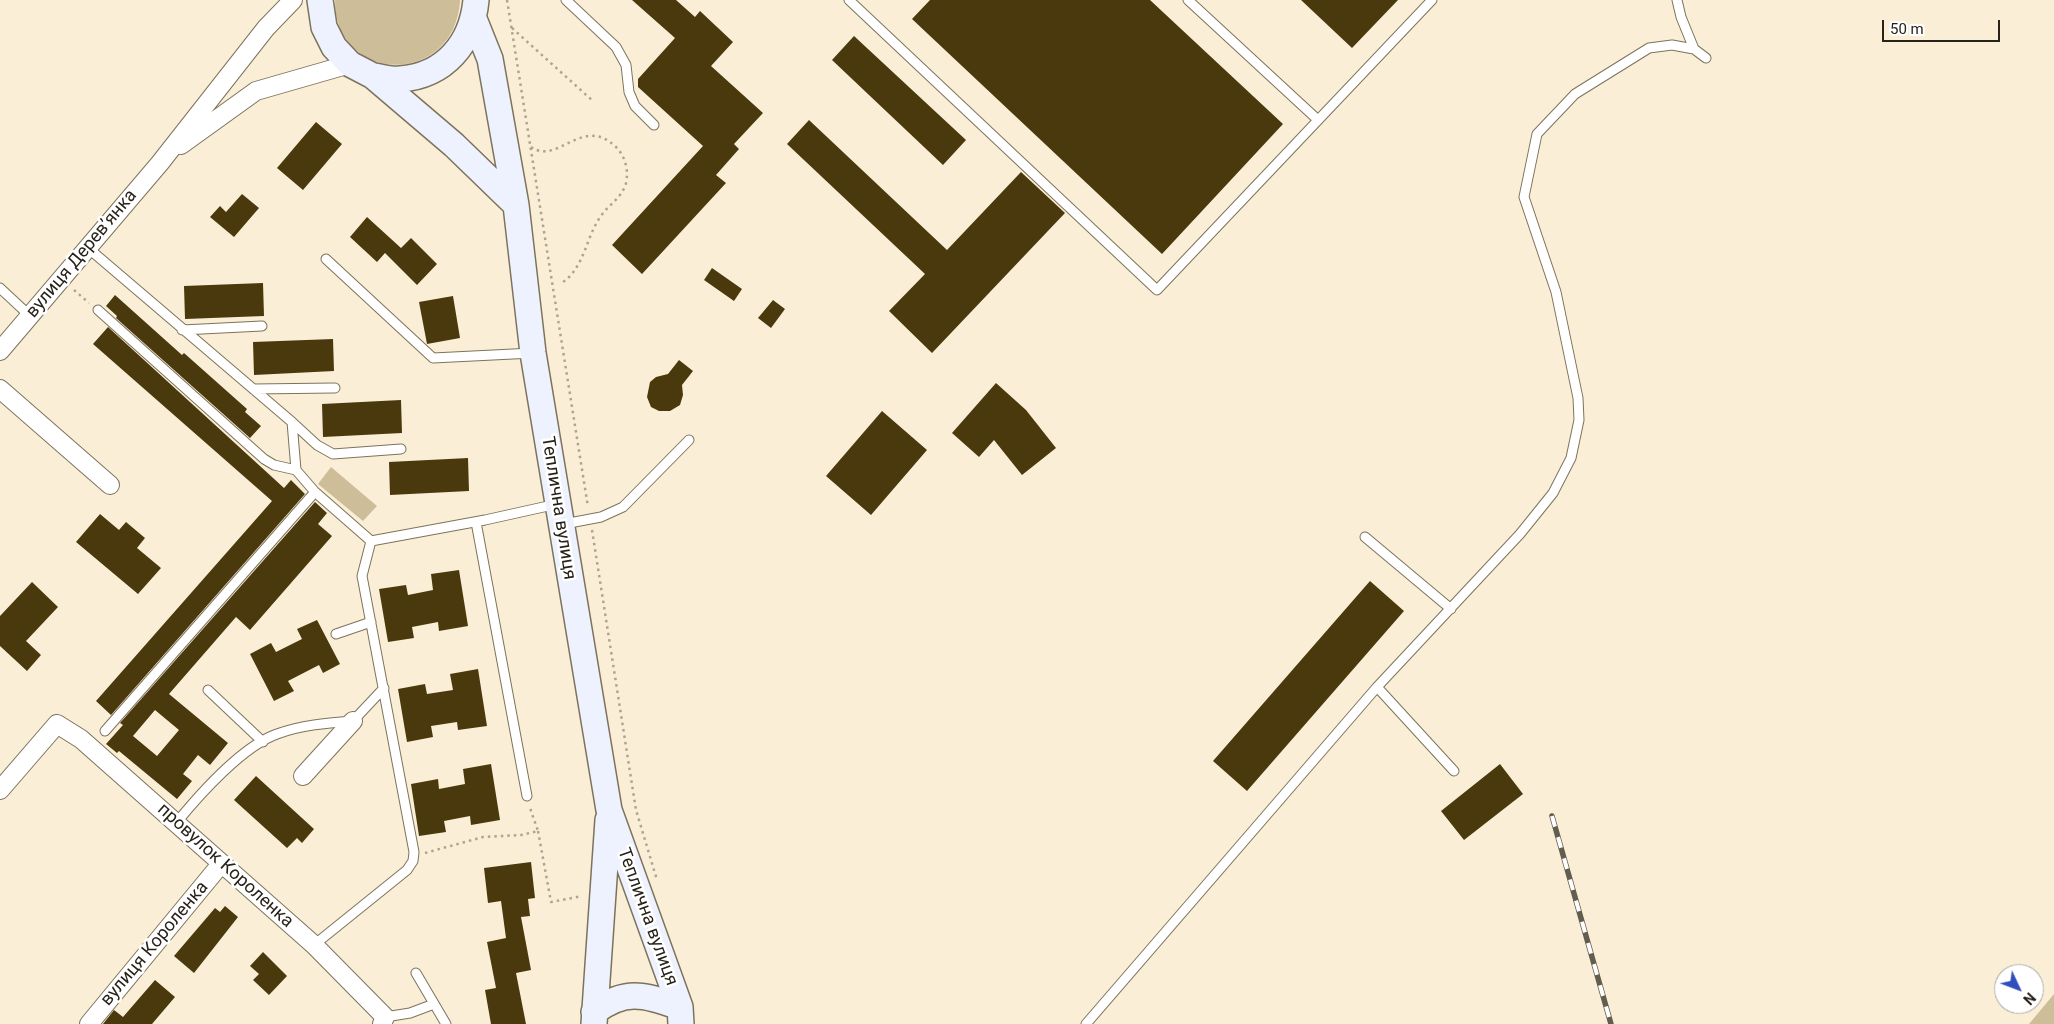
<!DOCTYPE html>
<html>
<head>
<meta charset="utf-8">
<style>
  body { margin:0 }
  #map { position:relative; width:2054px; height:1024px; overflow:hidden; background:#faefd6; font-family:Roboto,sans-serif }
  canvas { display:block }
  .north { position:absolute; left:1994px; top:964px; width:50px; height:50px; box-sizing:border-box; background:#fff; border:1px solid #a9a7a3; border-radius:50%; rotate:133deg; font-size:14px; font-weight:700; line-height:20px; text-align:center; color:#28231a }
  .north::after { content:''; display:block; margin:auto; width:18px; height:22px; background:#304ebe; clip-path:polygon(50% 0,100% 100%,50% 72%,0 100%) }
  .scale { position:absolute; left:1882px; top:20px; width:118px; height:22px; box-sizing:border-box; border:2px solid #28231a; border-top:0; padding-left:6px; font-size:15px; line-height:18px; white-space:nowrap; color:#28231a; -webkit-text-stroke:4px #fff; paint-order:stroke }
</style>
</head>
<body>
<div id="map">
<canvas width="2054" height="1024"></canvas>
<div class="north">N</div>
<div class="scale">50 m</div>
</div>
<script>
const c = document.querySelector('canvas').getContext('2d');
c.lineJoin = 'round';
function fill(path, color) { c.fillStyle = color; c.fill(path, 'evenodd'); }
function strokePath(path, color, width, dash) { c.strokeStyle = color; c.lineWidth = width; c.lineCap = dash ? 'butt' : 'round'; c.setLineDash(dash || []); c.stroke(path); }
function label(font, color, halo, rows, align = 'center') {
  c.font = font + ' Roboto,sans-serif'; c.lineWidth = 5; c.setLineDash([]); c.textBaseline = 'middle'; c.strokeStyle = halo; c.fillStyle = color; for (const [text, x, y, turn = 0] of rows) {
    c.save(); c.translate(x, y); c.rotate((+turn || 0) * Math.PI / 180); c.textAlign = isNaN(turn) ? turn : align; if (halo) c.strokeText(text, 0, 0); c.fillText(text, 0, 0); c.restore();
  }
}
fill(new Path2D(`
  M335,0h125v2c-7,86 -126,82 -125,-2z
  M331,467l46,39 -14,15 -45,-37z
  M2054,994v30h-25z`), '#cebd99');
fill(new Path2D(`
  M632,0h44l19,17 5,-6 33,31 -22,24 52,47 -29,31 5,5 -23,26 10,8 -84,91 -30,-29 91,-99 -65,-59v-8l37,-41z
  M930,0h220l133,124 -121,130 -250,-235z
  M1301,0h97l-46,48z
  M854,36l112,104 -23,25 -111,-105z
  M809,120l138,130 74,-78 44,41 -133,140 -43,-42 36,-37 -138,-130z
  M316,122l26,22 -39,46 -26,-22z
  M242,194l17,14 -25,29 -24,-20 10,-11 6,6z
  M367,217l34,31 10,-10 26,26 -20,21 -32,-32 -8,9 -27,-25z
  M712,268l30,21 -8,12 -30,-21z
  M263,283l1,33 -79,3 -1,-33z
  M115,295l67,60 2,-2 63,56 -2,3 16,14 -11,12 -134,-120 1,-2 -11,-10z
  M453,296l7,42 -33,6 -8,-42z
  M773,300l12,9 -14,19 -13,-10z
  M108,327l176,161 7,-8 14,14 -194,221 -15,-14 176,-200 -179,-157z
  M333,339l1,32 -80,4 -1,-33z
  M679,360l14,11 -11,14 1,10 -3,10 -10,6h-11l-8,-4 -4,-10 3,-15 6,-5 12,-3z
  M996,383l30,27 30,38 -34,27 -28,-35 -15,17 -27,-24z
  M401,400l1,33 -79,4 -1,-33z
  M882,411l45,39 -56,65 -45,-39z
  M468,458l1,33 -79,4 -1,-33z
  M315,502l12,11 -9,11 14,12 -82,94 -14,-13 -67,77 59,49 -18,22 -12,-10 -15,19 9,7 -15,18 -58,-48 -2,2 -11,-9 17,-19 -3,-2zM155,710l24,20 -22,26 -24,-20z
  M100,514l19,16 7,-8 19,16 -8,10 24,20 -23,26 -62,-52z
  M459,570l9,56 -29,5 -1,-9 -26,5 2,11 -26,4 -9,-53 27,-4 2,10 25,-5 -2,-16z
  M1370,581l34,30 -157,180 -34,-30z
  M32,582l26,25 -32,34 15,14 -14,16 -27,-25v-30z
  M317,620l23,44 -17,9 -4,-8 -31,16 6,10 -20,10 -24,-47 21,-11 5,9 26,-13 -5,-10z
  M478,669l9,57 -29,4 -1,-8 -26,4 2,11 -26,5 -9,-53 27,-5 2,10 26,-4 -3,-16z
  M491,764l9,56 -29,5 -1,-9 -26,5 2,11 -27,4 -8,-52 27,-5 1,10 26,-5 -2,-15z
  M1500,764l23,30 -59,46 -23,-29z
  M256,776l58,53 -12,14 -5,-5 -10,10 -53,-48z
  M531,862l4,36 -7,1 2,17 -9,1 10,53 -15,3 10,51h-35l-6,-34 11,-2 -9,-46 19,-4 -5,-37 -13,2 -4,-35z
  M225,906l13,11 -44,56 -20,-17 41,-48 5,4z
  M263,952l24,24 -18,19 -16,-15 6,-6 -9,-8z
  M155,980l20,17 -23,27h-49l11,-14 9,7z`), '#4a390d');
const service = new Path2D(`
  M566,0l50,47 10,18 3,27 6,14 19,19
  M849,0l308,290 275,-290
  M1188,0l130,120
  M1677,0l4,17 13,32
  M88,248l204,174 4,48 19,22 56,49 -9,35 52,276 -1,9 -6,9 -93,75
  M326,259l107,99 100,-5
  M0,288l30,28
  M98,310l166,149 10,6 22,5
  M182,330l80,-4
  M253,389l82,-1
  M292,422l25,23 16,9 68,-5
  M476,522l51,274
  M564,524l37,-7 22,-10 66,-67
  M1365,537l86,72
  M371,541l114,-21 72,-16
  M336,634l35,-12
  M1377,687l77,84
  M208,690l55,52
  M105,731l210,-239
  M177,822c23,-28 66,-76 100,-88 24,-9 50,-11 76,-13l31,-33
  M416,973l30,51
  M385,1017l25,-4 24,-9
  M1086,1024l291,-337 143,-153 33,-41 18,-35 8,-38 -1,-22 -22,-106 -32,-95 13,-63 38,-40 74,-46 23,-3 22,4 12,9`);
const minor = new Path2D(`
  M181,145l75,-54 94,-27
  M0,351l160,-188 106,-135 27,-28
  M0,389l110,96
  M303,776l50,-55
  M0,790l57,-66 24,15 233,206 71,72 -3,7
  M89,1024l132,-160`);
const secondary = new Path2D(`
  M320,0l4,27 10,20 16,17 23,12 81,69 62,60
  M474,19l16,40 26,146 17,148 76,457 71,197 1,17
  M373,76c9,1 19,4 27,3 45,-3 72,-36 76,-79
  M594,1012c32,-24 50,-17 86,-5
  M594,1024l14,-204`);
strokePath(service, '#7d735d', 11);
strokePath(minor, '#7d735d', 20);
strokePath(secondary, '#7d735d', 28);
strokePath(new Path2D(`
  M507,0l81,507
  M512,28l82,74
  M531,147c27,19 51,-33 85,0 9,9 13,23 10,36 -4,15 -17,21 -25,33 -16,22 -16,53 -41,68
  M74,290l15,13
  M592,530l44,280 21,70
  M538,831l13,71 31,-6
  M425,853l58,-16 38,-2 17,-4 -8,-23`), '#ada491', 2.5, [2.5, 4]);
strokePath(service, '#fff', 9);
strokePath(minor, '#fff', 18);
strokePath(secondary, '#eef2fe', 25);
const rail = new Path2D(`
  M1552,816l59,208`);
strokePath(rail, '#635d4f', 5.5);
strokePath(rail, '#fff', 4, [11]);
label('18px', '#28231a', '#fff', [
  ["вулиця Деревʼянка",82,254,-50],
  ["Теплична вулиця",558,508,81],
  ["провулок Короленка",225,866,42],
  ["Теплична вулиця",647,917,70],
  ["вулиця Короленка",155,944,-50]
]);
</script>
</body>
</html>
